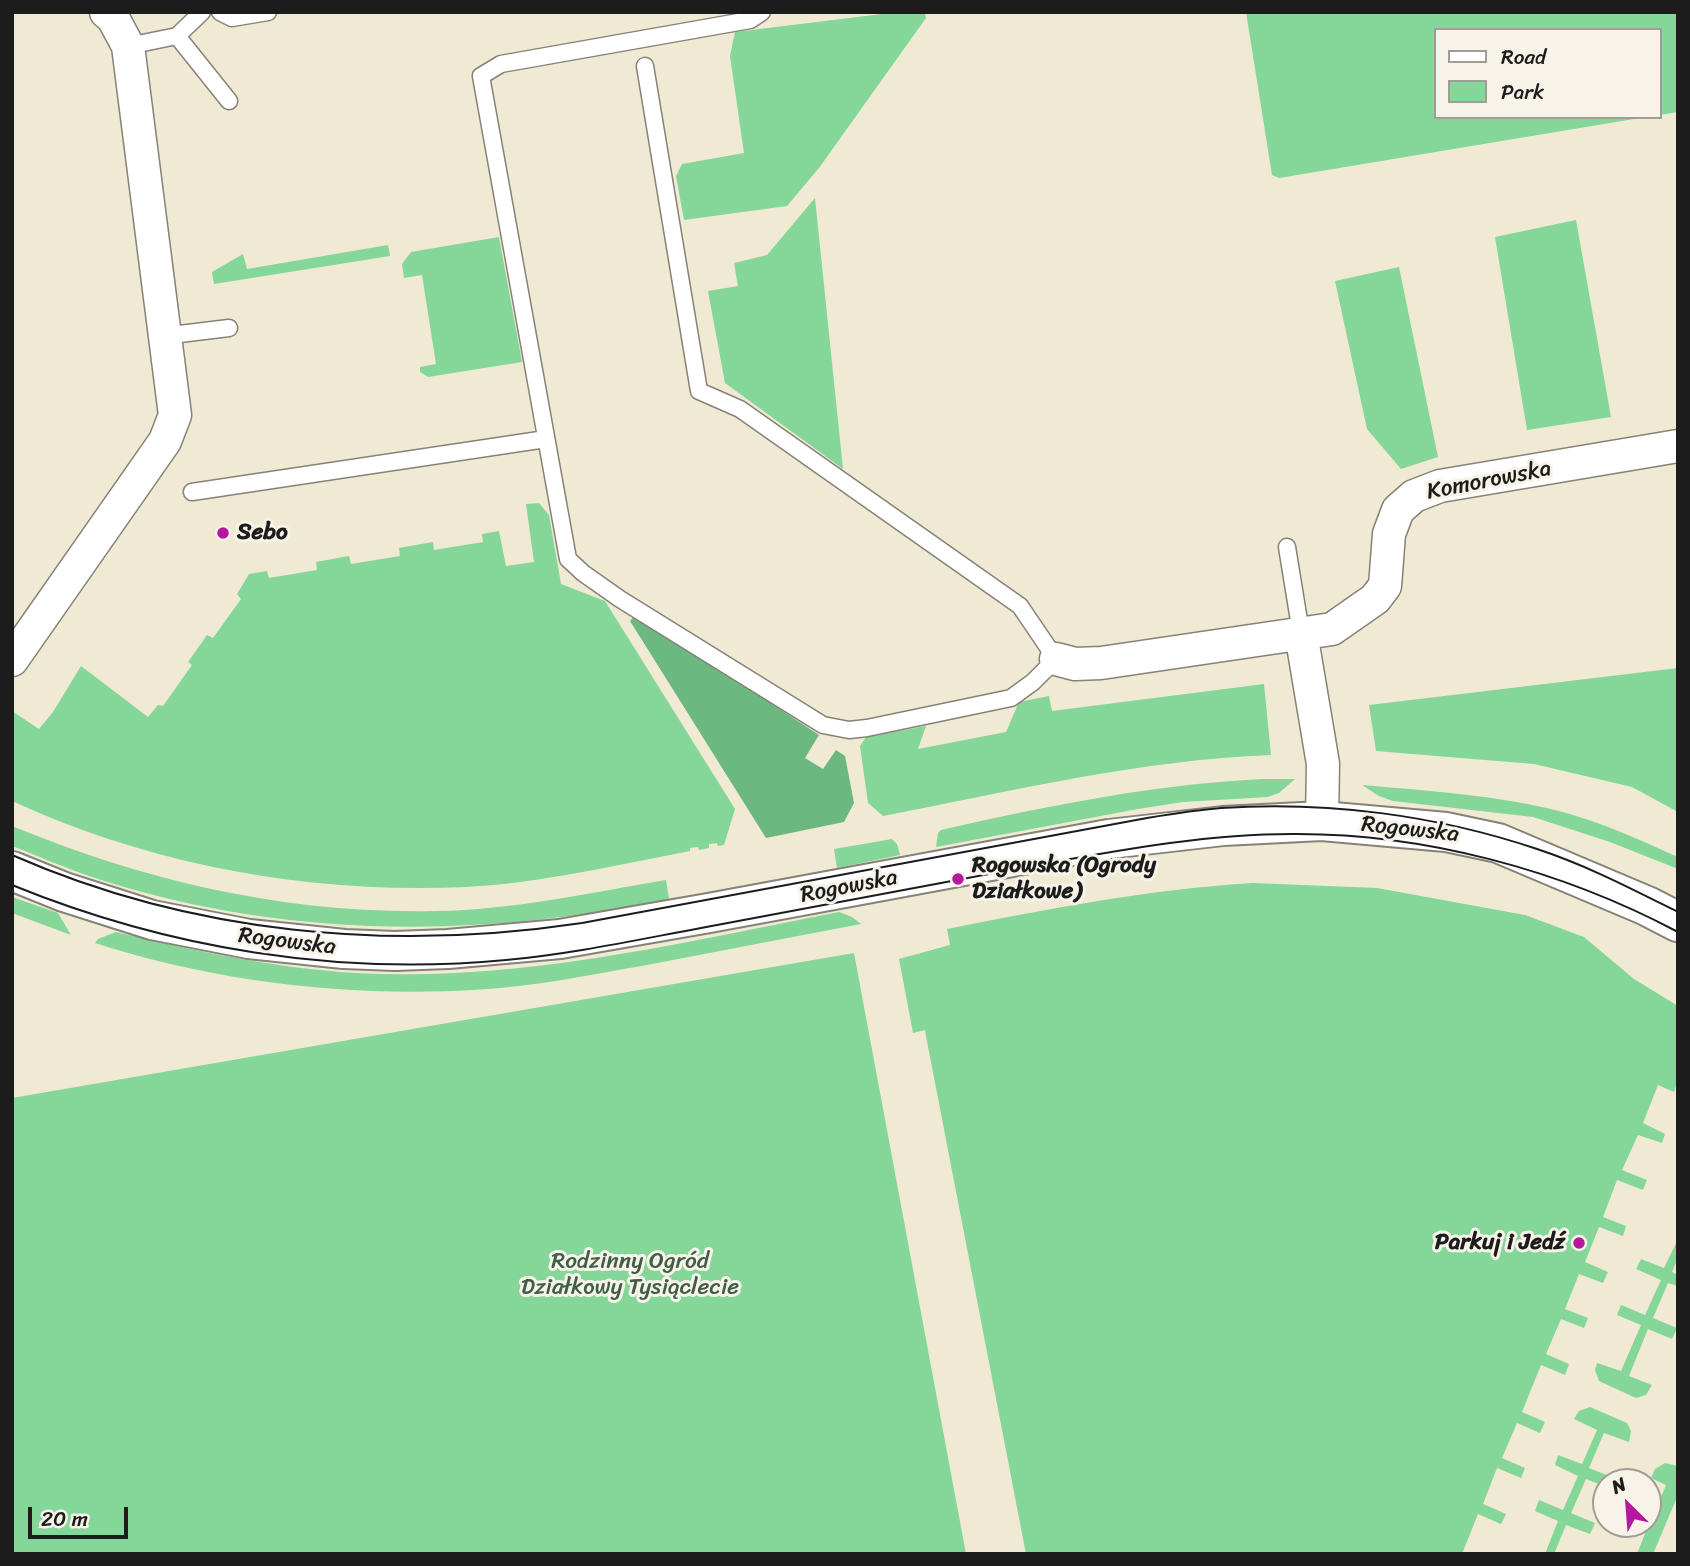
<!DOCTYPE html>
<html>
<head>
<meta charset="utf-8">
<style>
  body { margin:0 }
  #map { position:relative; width:1690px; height:1566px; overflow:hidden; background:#f0e9d3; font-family:Sriracha,sans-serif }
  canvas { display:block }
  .frame { position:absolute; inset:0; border:14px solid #1c1c1c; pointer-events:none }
  .legend { position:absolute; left:1434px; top:28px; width:228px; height:91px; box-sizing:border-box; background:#f7f3e8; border:2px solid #9f9d96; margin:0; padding:9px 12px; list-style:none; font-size:21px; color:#1c1c1c }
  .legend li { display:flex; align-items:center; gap:14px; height:35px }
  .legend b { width:35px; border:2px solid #9f9d96 }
  .north { position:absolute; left:1592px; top:1468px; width:70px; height:70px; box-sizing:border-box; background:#f7f3e8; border:2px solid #9f9d96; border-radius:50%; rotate:335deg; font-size:19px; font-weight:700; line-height:28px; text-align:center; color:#1c1c1c }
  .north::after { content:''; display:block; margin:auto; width:24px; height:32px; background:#b5179e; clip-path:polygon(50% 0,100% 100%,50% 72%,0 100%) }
  .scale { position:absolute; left:28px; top:1507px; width:100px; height:32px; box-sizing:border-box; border:4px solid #1c1c1c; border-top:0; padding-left:9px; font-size:21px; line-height:24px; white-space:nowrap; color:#1c1c1c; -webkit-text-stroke:5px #f7f3e8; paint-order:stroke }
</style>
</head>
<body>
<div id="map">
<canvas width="1690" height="1566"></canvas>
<div class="frame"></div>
<ul class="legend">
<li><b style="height:9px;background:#fff"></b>Road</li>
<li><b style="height:19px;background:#84d799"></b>Park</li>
</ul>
<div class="north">N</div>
<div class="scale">20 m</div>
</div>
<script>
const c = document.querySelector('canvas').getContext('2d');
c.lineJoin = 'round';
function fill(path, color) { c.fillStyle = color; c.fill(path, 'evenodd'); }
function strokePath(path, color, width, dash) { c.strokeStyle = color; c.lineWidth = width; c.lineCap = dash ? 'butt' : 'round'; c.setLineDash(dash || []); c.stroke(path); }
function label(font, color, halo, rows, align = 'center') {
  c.font = font + ' Sriracha,sans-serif'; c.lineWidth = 6; c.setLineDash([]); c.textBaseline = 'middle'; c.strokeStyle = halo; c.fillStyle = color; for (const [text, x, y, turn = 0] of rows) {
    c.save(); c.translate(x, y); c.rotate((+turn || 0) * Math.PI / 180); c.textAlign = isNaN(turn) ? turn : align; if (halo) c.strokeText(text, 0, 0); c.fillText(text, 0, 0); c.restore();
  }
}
fill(new Path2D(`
  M898,12h27l1,6 -107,150 -32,38 -103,14 -8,-44 6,-12 62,-11 -14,-97 5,-24z
  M1246,12h432v100l-18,3v-85h-224v87h210l-367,61 -7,-3z
  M815,198l28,271 -118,-86 -17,-92 30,-5 -4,-23 33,-8z
  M1576,220l35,197 -84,13 -32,-193z
  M499,237l23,125 -94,15 -8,-5v-5l16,-3 -14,-89 -18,3 -2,-14 9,-12z
  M388,245l2,11 -176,28 -2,-12 31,-18 4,15z
  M1399,267l39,190 -37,12 -34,-40 -32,-148z
  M539,503l10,12 12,69 44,17 130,208 -11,36 -6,1 -1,-3 -8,1v4l-10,2 -1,-3 -8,1v3c-74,14 -149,32 -224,36 -154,7 -314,-21 -454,-86v-90l27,18 14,-17 28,-46 67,51 10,-12 5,1 29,-41 -4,-3 19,-27 6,3 28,-39 -4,-5 12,-20 18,-3 2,7 48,-8 -1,-8 33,-6 2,8 49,-8 -1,-8 34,-6 1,8 49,-8 -1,-8 17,-3 7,35 28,-4 -8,-58z
  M1678,668v144l-46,-25 -98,-23 -158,-13 -7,-46z
  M1264,684l7,71c-131,5 -259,36 -388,61l-15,-13 -8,-57 6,-9 60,-11 -8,23 88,-17 13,-30 30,-6 3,15z
  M1263,779h32l-16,14 -11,4 -85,5 -45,7 -202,38 2,-14 3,-3c106,-24 214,-46 322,-51z
  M1362,785c67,6 136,10 201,27 40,11 77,28 115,45v12l-68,-27 -77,-25 -140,-16 -14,-5z
  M12,826c136,56 275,88 423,85 77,-1 154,-18 231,-31l3,19c-192,40 -389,40 -577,-22 -27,-9 -54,-21 -80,-31z
  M892,839l5,5 3,11 -63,13 -3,-19z
  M1253,883l124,5 148,27 59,22 50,42 44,27 -1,76 -3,10 -16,-7 -15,38 22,11 -3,9 -24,-8 -16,35 25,10 -4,10 -26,-10 -14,37 23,9 -3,10 -24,-9 -14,35 23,10 -5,11 -24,-9 -14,35 23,9 -4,10 -23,-9 -15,35 23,10 -4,11 -24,-10 -19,47 23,10 -5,11 -23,-10 -15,35 23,10 -4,10 -24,-10 -14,36 23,10 -5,10 -23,-10 -16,40h-436l-100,-518 -1,-6 -12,3 -14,-74 51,-14 -3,-16c101,-20 203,-40 306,-46z
  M12,897l46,16 13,22 -59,-22z
  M839,912l13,5 9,7c-72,14 -143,27 -214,41 -58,10 -115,22 -174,25 -126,7 -257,-8 -378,-47l3,-4 18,-7c80,19 157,36 240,41 163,9 324,-30 483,-61z
  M854,953l112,601h-954v-456z
  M1678,1239v19l-6,14 6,3v11l-10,-3 -15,35 24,10 -5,11 -24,-10 -19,47 23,9 -6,10 -10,3 -37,-17 -4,-11 2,-7 24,8 20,-46 -24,-10 4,-10 24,10 16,-35 -25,-11 5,-10 23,9z
  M1590,1407l37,16 4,8 -2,11 -25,-9 -15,35 25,10 -2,4h-6v5l-20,-8 -15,34 24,10 -5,11 -24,-9 -12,29h-9l13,-33 -23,-10 4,-11 24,10 15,-34 -23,-11 3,-10 24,9 15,-34 -23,-11 5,-8z
  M1665,1463l13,3v29l-25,59h-16l9,-23 -15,-7h17v-6l4,1 14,-34 -15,-7 4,-9z`), '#84d799');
fill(new Path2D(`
  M636,614l183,121 -14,23 18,11 13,-19 9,6 9,47 -10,19 -78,16 -136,-217z`), '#6bb881');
const lane = new Path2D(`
  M220,12l12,6 36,-6
  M177,36l52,65
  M128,46l49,-10 25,-24
  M645,66l54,325 41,18 280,197 36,53 -23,23 -22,16 -144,30 -18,2 -26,-5 -203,-126 -37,-26 -15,-14 -87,-483 20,-12 249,-44 12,-8
  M163,336l66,-8
  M192,492l354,-53
  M1287,547l14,86`);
const street = new Path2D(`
  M1301,633l22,131 -1,57
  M1056,659l19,5 26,-1 231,-34 43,-30 10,-13 4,-52 9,-24 16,-14 26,-10 238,-40
  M12,660l153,-219 10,-26 -47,-369 -15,-28 -7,-6`);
const secondary = new Path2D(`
  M12,871l52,21 88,28 97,19 95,10 51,2 53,-2 112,-10 149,-26 400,-74 114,-13 99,-5 124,11 52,11 149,63 31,16`);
strokePath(lane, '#868278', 19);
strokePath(street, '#868278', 35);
strokePath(secondary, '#868278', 42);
strokePath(lane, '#fff', 16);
strokePath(street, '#fff', 32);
strokePath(secondary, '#fff', 38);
strokePath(new Path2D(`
  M12,855c180,79 377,97 570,68l565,-105c24,-4 49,-8 74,-10 106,-7 215,7 316,41 49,16 95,40 141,63
  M12,885c157,64 325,91 494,75 66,-6 130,-20 195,-32 112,-20 224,-43 336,-63 84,-15 169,-31 255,-31 132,-1 269,36 386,98`), '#1c1c1c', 2);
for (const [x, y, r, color] of [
  [223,533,7,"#b5179e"],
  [958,879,7,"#b5179e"],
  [1579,1243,7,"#b5179e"]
]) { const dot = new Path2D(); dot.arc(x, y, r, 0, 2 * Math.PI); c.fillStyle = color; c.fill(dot); strokePath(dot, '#f7f3e8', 2.5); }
label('23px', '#1c1c1c', '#f7f3e8', [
  ["Komorowska",1489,481,-11],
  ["Rogowska",1410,830,6],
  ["Rogowska",849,887,-11],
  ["Rogowska",287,942,7]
]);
label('bold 23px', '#1c1c1c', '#f7f3e8', [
  ["Sebo",237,533],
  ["Rogowska (Ogrody",972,866],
  ["Działkowe)",972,892],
  ["Parkuj i Jedź",1565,1243,"right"]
], 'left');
label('23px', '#405d48', '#f7f3e8', [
  ["Rodzinny Ogród",630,1262],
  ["Działkowy Tysiąclecie",630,1288]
]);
</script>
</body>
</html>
